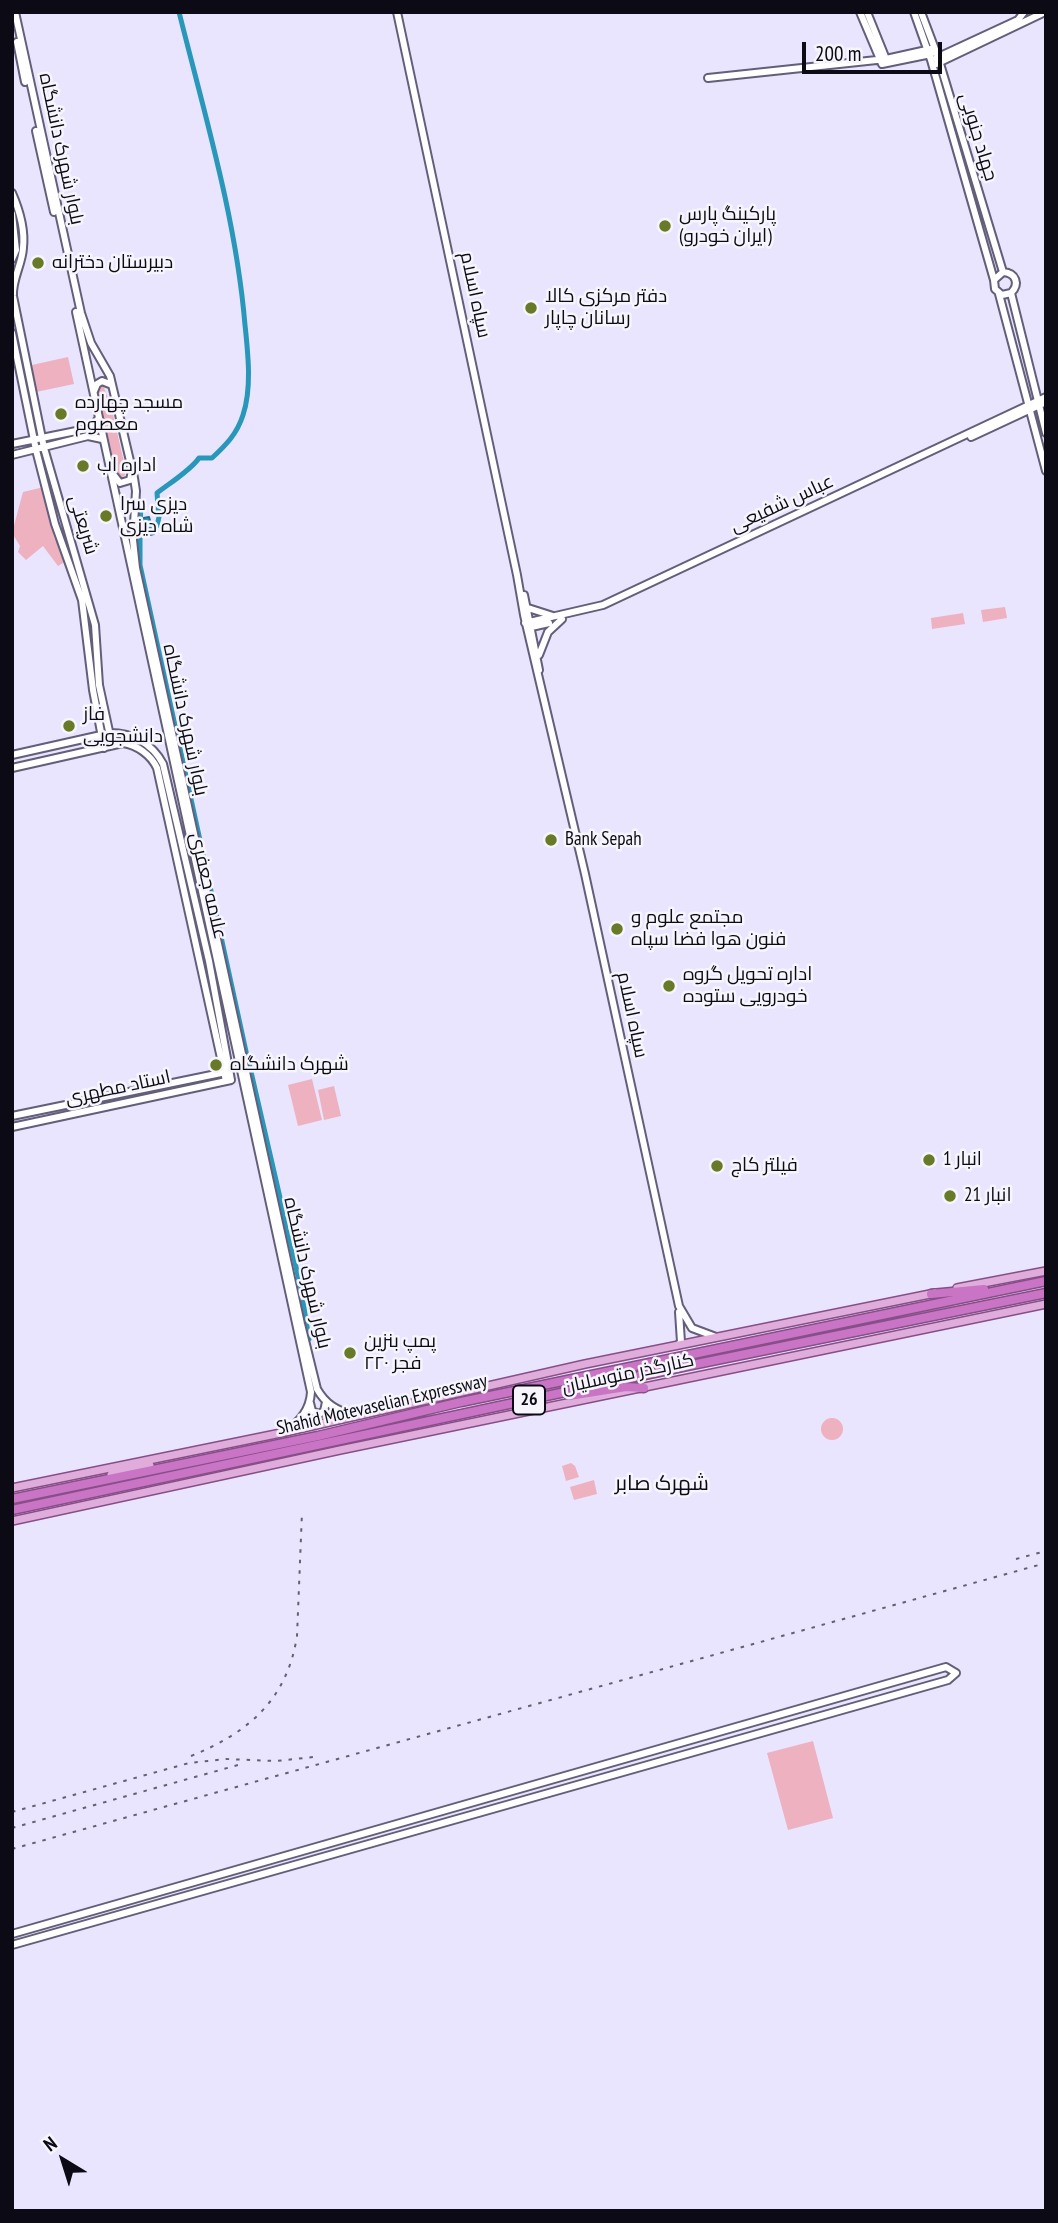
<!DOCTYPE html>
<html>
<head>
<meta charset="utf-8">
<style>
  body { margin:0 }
  #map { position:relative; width:1058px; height:2223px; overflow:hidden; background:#e9e5fe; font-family:"PT Sans Narrow",sans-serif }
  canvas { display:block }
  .frame { position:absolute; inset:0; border:14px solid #0c0a14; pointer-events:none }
  .north { position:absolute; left:28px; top:2125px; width:70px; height:70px; -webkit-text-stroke:5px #f6f5fb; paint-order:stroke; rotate:322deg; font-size:19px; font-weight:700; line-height:28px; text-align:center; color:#0c0a14 }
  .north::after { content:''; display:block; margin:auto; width:24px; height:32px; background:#0c0a14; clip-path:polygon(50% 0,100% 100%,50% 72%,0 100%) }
  .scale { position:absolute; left:802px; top:42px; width:140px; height:32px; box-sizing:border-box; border:4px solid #0c0a14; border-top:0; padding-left:9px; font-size:21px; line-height:24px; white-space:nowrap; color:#0c0a14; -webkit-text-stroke:5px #f6f5fb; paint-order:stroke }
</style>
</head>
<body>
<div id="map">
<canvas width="1058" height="2223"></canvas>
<div class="frame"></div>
<div class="north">N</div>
<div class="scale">200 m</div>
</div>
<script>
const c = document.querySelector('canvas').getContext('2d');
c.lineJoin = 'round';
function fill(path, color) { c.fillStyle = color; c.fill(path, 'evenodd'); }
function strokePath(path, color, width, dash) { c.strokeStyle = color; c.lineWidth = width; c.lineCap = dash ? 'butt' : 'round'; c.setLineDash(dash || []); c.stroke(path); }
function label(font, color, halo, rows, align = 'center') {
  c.font = font + ' "PT Sans Narrow",Cairo,sans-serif'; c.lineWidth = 5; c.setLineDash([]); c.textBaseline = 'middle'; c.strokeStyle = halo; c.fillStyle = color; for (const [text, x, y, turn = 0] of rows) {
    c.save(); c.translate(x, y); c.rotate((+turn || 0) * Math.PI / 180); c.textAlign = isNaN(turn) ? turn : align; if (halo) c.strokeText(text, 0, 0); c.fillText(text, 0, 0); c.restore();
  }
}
fill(new Path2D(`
  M68,357l6,27 -38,8 -4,-27z
  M103,385l8,21 15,65 -1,4 -4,3 -8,-9 -17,-76z
  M44,487l10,50 12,24 -8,5 -15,-20 -17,14 -8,-8 2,-6 -8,-13 11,-41z
  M1005,607l2,11 -24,4 -2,-12z
  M963,613l2,11 -33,5 -1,-11z
  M312,1079l10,41 -24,6 -10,-41z
  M334,1086l7,30 -17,4 -6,-30z
  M821 1429a11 11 0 1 1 22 0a11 11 0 1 1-22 0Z
  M571,1463l4,3 4,11 -13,4 -4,-15z
  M594,1480l3,14 -23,6 -4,-13z
  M813,1741l20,77 -45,12 -21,-77z`), '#edb1bf');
const water = new Path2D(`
  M149,517l5,17 -17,4 1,-19z`);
fill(water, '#2997ba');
strokePath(water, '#206d88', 2);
strokePath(new Path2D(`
  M179,12c26,104 57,206 66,313 3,29 7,63 -2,90 -6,19 -17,30 -31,43h-13c-8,12 -29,25 -42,35l2,24 -2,9 -17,10v29l107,491
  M140,526l1,-21
  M249,1063l53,230
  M303,1302l6,37`), '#2997ba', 5);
const secondary = new Path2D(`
  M15,12l66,301 10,30 19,33 24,102 2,13 -3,49 3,28 165,756 16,65c9,16 20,21 37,27
  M397,12l120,563 7,40 61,259 94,432 13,22 24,9
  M860,12l22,52 49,-10
  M867,12l19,47 45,-10
  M914,12l17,48 63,220
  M921,12l17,45 65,215
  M17,42l8,40
  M936,58l82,-38 6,-8
  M936,64l109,-52
  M708,78l178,-19
  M36,131l18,81
  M12,193c7,16 13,37 11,55 -1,17 -11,31 -10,48l31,152 51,177 4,60 13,60
  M12,214l4,36 -4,9
  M1003,272l-9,8 1,9 7,6 9,-2
  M1003,272c13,1 17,12 8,21
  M1011,293l35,140
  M999,294l47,177
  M76,312l235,1080c-1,17 -11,30 -26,39
  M12,333l24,117 19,74 27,76 11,90 11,58
  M94,391l3,-7 5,-3 10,4
  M971,437l75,-35
  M12,444l79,-16 7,-9
  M12,455l76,-19 14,3
  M113,474l7,9 10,-3 2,-9
  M524,595l15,75
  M528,608l25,8
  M525,623l78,-18 443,-208
  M527,628l22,-5
  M539,655l9,-23 14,-13
  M12,755l98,-22c22,0 42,10 53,31l46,197 22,119 -219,47
  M12,768l111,-25c14,2 28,12 34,25l69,313
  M12,1116l214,-44
  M678,1345l3,-3 -2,-30
  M310,1403l2,8 7,3 5,-3 2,-9
  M12,1934l934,-267 10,6 -8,7 -936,265`);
const primary = new Path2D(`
  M957,1288l89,-17
  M111,1475l39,-10
  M12,1488l269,-55 304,-69 350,-71
  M12,1521l328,-71 706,-146`);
const highway = new Path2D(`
  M931,1294l53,-5
  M569,1396l57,-9 18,1
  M12,1499l306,-63 143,-34 585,-121
  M12,1510l675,-144 359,-73`);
strokePath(secondary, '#635e79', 10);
strokePath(primary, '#874f87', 10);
strokePath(highway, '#874f87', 11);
strokePath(secondary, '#fff', 6);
strokePath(primary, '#dfacdc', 7);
strokePath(highway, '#c974c5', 8);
strokePath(new Path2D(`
  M1016,1559l30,-8
  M191,1756c57,-23 96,-56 106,-120l5,-124
  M12,1812l177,-49 37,-4 50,2 38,-4
  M12,1828l226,-63
  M12,1849l1034,-286`), '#636070', 2, [3.5, 7]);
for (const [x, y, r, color] of [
  [665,226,7,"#687928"],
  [38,263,7,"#687928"],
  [531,308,7,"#687928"],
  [61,414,7,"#687928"],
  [83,466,7,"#687928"],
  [106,516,7,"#687928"],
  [69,726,7,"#687928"],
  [551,840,7,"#687928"],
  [617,929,7,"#687928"],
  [669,986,7,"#687928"],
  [216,1065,7,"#687928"],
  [929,1160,7,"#687928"],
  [717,1166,7,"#687928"],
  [950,1196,7,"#687928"],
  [350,1353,7,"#687928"]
]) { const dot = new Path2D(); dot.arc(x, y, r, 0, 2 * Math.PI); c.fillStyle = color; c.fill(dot); strokePath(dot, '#f6f5fb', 2.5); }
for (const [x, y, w] of [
  [529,1400,32]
]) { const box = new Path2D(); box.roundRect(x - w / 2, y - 14.5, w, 29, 5); c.fillStyle = '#f6f5fb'; c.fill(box); strokePath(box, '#0c0a14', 2); }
label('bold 18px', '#0c0a14', null, [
  ["26",529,1400]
]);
label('19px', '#0c0a14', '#f6f5fb', [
  ["جهاد جنوبی",978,137,73],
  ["بلوار شهرک دانشگاه",61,149,78],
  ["سپاه اسلام",475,295,78],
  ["عباس شفیعی",782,504,-25],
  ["شریعتی",83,525,73],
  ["بلوار شهرک دانشگاه",185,720,78],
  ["علامه جعفری",208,886,77],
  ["سپاه اسلام",632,1015,78],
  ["استاد مطهری",118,1088,-12],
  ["بلوار شهرک دانشگاه",307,1273,77],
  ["کنارگذر متوسلیان",628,1374,-12],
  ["Shahid Motevaselian Expressway",382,1405,-13]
]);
label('19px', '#0c0a14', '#f6f5fb', [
  ["پارکینگ پارس",679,215],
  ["(ایران خودرو)",679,237],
  ["دبیرستان دخترانه",52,263],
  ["دفتر مرکزی کالا",545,297],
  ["رسانان چاپار",545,319],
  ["مسجد چهارده",75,403],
  ["معصوم",75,425],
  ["اداره اب",97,466],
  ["دیزی سرا",120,505],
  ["شاه دیزی",120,527],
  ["فاز",83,715],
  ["دانشجویی",83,737],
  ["Bank Sepah",565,840],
  ["مجتمع علوم و",631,918],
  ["فنون هوا فضا سپاه",631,940],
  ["اداره تحویل گروه",683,975],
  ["خودرویی ستوده",683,997],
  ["شهرک دانشگاه",230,1065],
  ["انبار 1",943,1160],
  ["فیلتر کاج",731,1166],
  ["انبار 21",964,1196],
  ["پمپ بنزین",364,1342],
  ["۲۲۰ فجر",364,1364]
], 'left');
label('21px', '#0c0a14', '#f6f5fb', [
  ["شهرک صابر",662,1484]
]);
</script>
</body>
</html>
